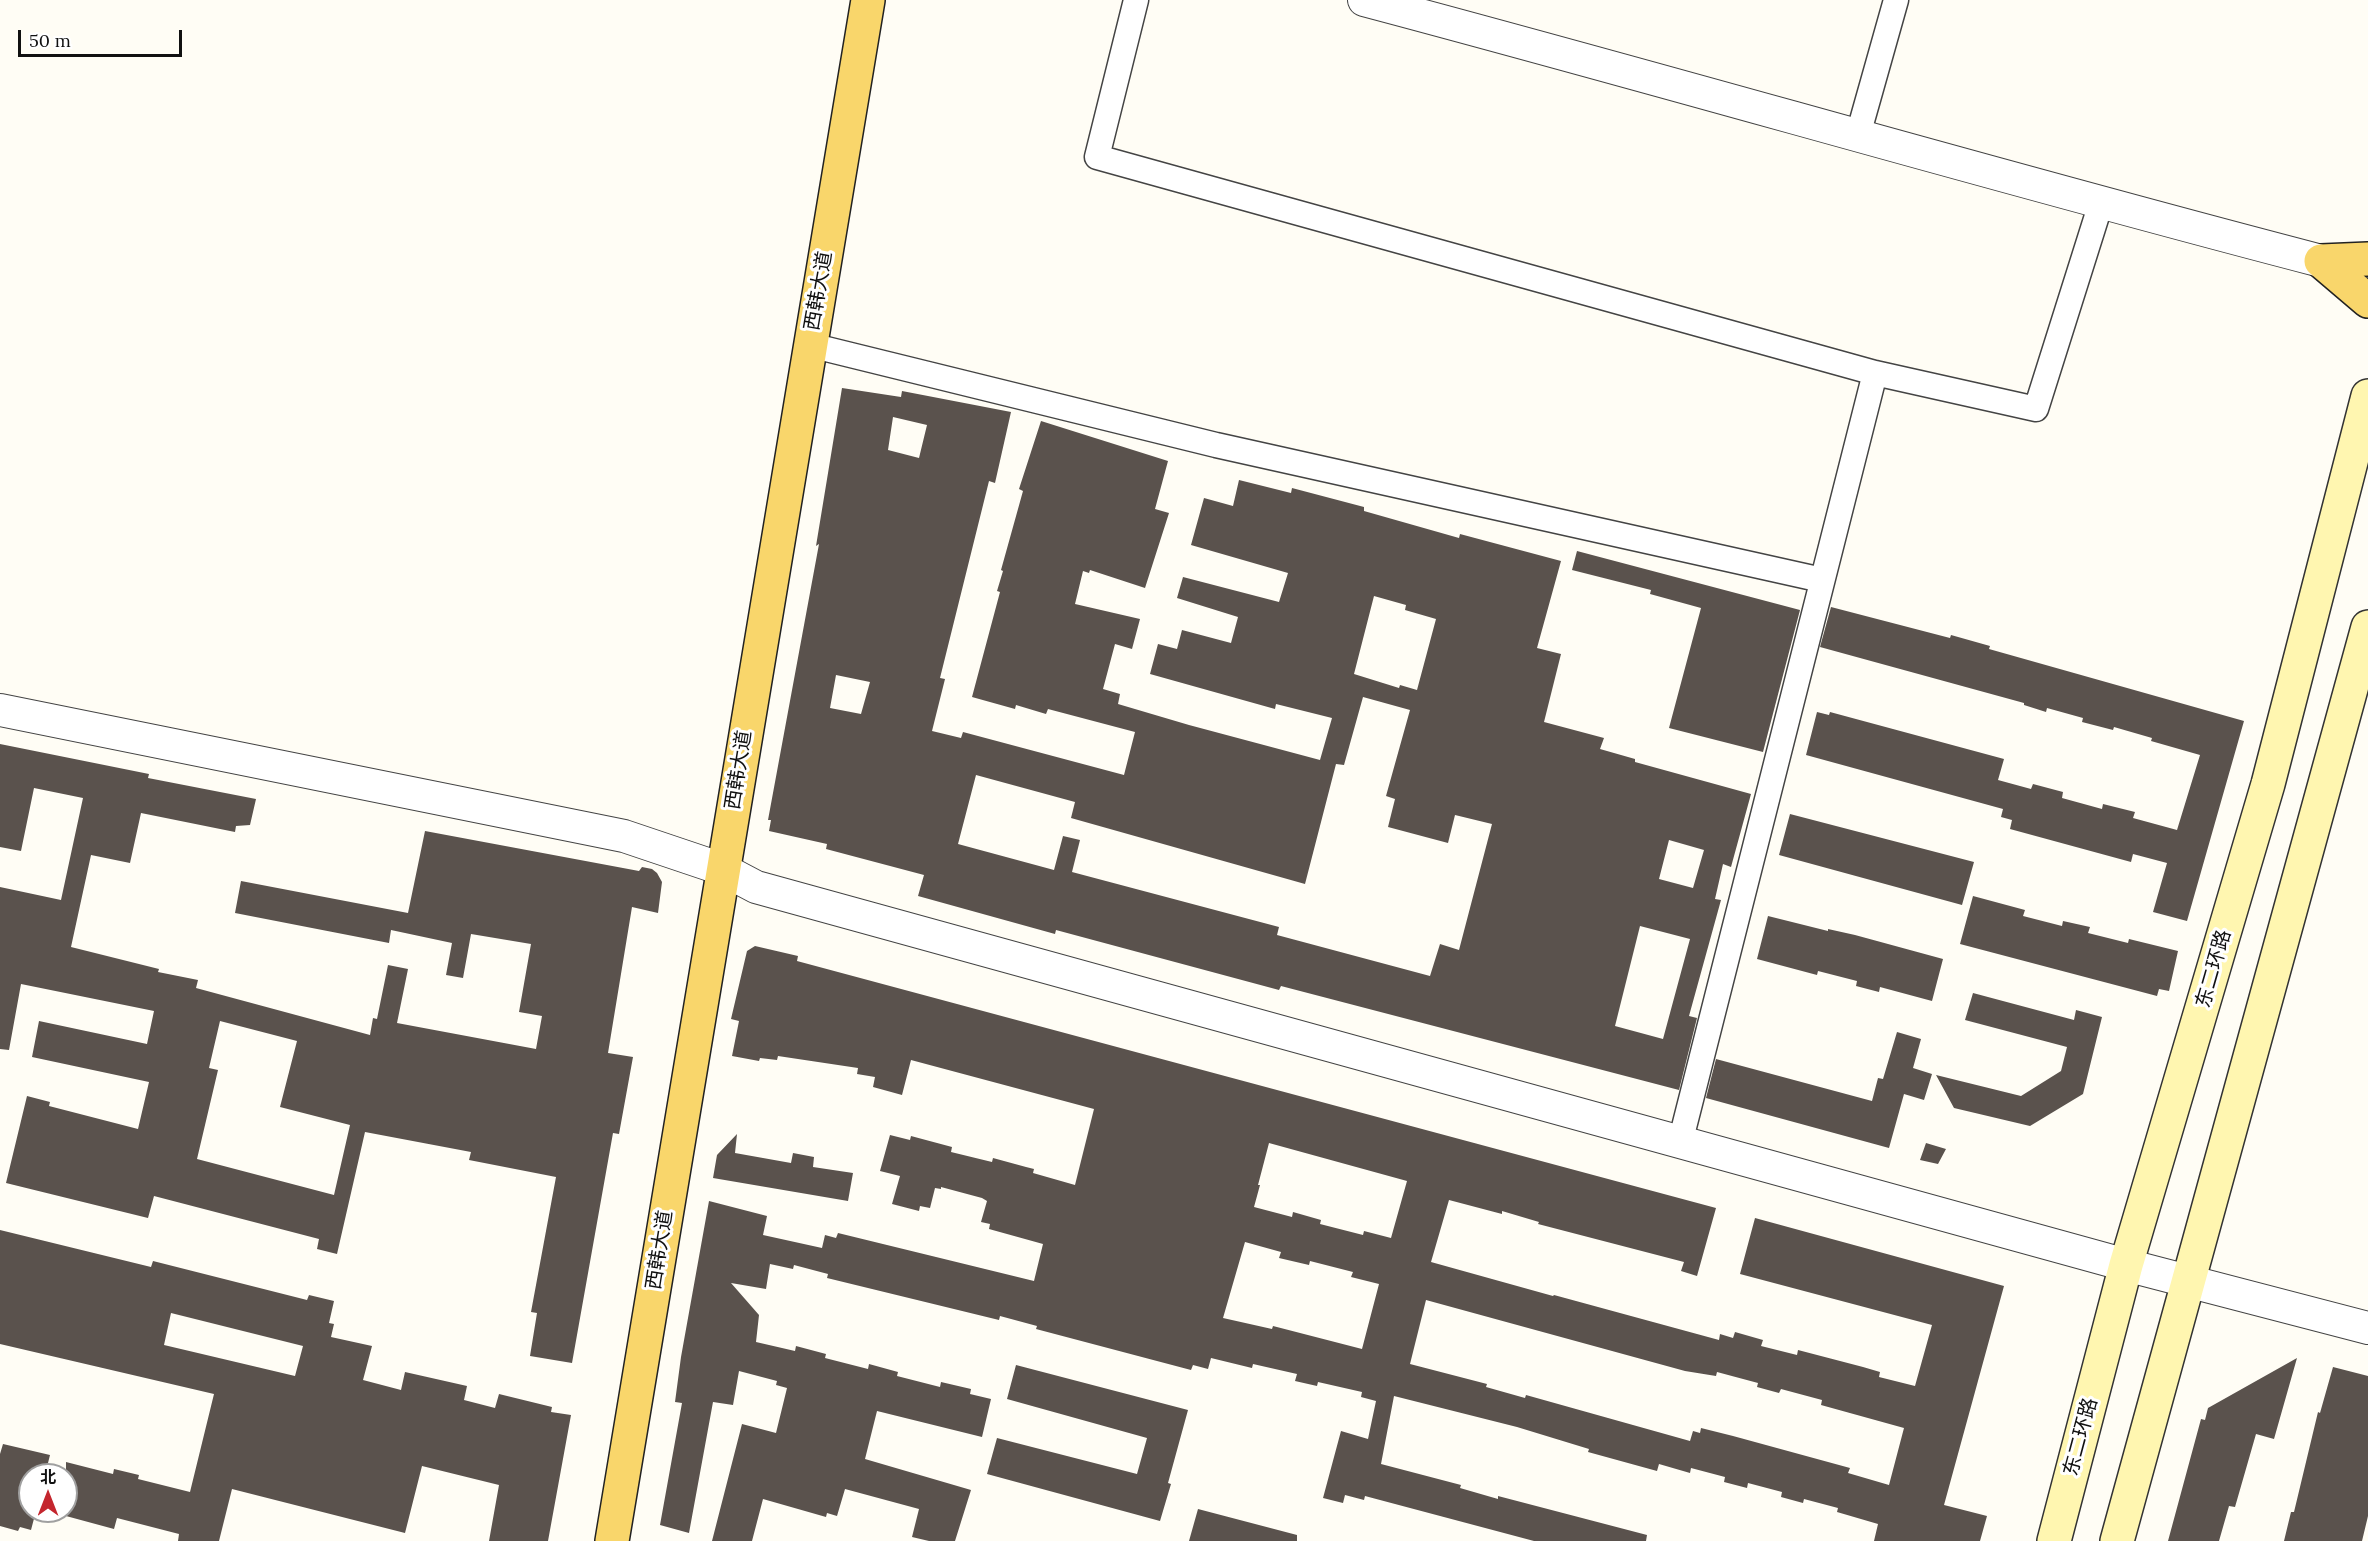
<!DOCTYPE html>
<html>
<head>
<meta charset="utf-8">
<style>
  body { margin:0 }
  #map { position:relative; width:2368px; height:1541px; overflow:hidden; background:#fffdf5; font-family:Lora,"Noto Sans SC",serif }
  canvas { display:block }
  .north { position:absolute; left:18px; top:1463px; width:60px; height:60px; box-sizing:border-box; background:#fff; border:2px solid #a0a0a0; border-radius:50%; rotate:0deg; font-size:16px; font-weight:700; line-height:24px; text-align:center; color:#111 }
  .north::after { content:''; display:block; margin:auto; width:21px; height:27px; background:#c4262e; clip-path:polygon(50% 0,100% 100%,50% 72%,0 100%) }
  .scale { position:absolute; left:18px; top:30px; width:164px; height:27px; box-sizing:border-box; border:3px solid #111; border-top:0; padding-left:8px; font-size:18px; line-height:21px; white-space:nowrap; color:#111; -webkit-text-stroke:4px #fff; paint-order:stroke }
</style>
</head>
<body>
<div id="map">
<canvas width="2368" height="1541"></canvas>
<div class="north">北</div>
<div class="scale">50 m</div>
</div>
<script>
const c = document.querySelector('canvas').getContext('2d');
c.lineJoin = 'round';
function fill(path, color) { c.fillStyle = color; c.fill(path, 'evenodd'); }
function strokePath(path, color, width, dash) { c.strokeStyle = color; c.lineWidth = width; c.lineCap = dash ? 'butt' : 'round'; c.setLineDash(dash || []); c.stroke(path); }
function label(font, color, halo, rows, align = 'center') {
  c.font = font + ' Lora,"Noto Sans SC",serif'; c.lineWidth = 6; c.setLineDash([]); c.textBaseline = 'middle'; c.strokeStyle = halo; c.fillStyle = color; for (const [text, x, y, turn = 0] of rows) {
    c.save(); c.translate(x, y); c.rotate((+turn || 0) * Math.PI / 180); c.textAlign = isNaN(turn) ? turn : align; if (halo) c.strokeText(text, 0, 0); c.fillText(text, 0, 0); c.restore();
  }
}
fill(new Path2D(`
  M842,388l59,9 1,-6 109,21 -16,71 -6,-2 -49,197 5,1 -13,52 29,7 2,-6 161,43 11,-43 -87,-23 -2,5 -30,-9 -1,4 -43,-12 28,-105 -3,-1 6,-20 -2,-1 22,-79 -4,-2 22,-68 127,40 -13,48 14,4 -24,75 -55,-18 -1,3 -6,-2 -8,33 65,15 -8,30 -17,-5 -12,45 17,5 -2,10 71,21 131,35 12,-42 -56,-14 -1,5 -125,-35 8,-30 19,5 5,-19 49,13 7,-26 -61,-19 6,-21 96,25 9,-29 -97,-28 13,-47 29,8 6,-26 52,13 1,-5 72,19v4l95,27 1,-4 101,27 -24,87 24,6 -17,68 60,16 -4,11 35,10v3l116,32 -20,73 -8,-3 -8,35 6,1 -32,116 8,2 -18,72 -398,-104 -2,4 -223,-60 -1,4 -137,-38 6,-21 -98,-26 1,-5 -58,-13 2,-11h-3l51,-276 -3,2zM893,417l34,8 -8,33 -31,-8zM1374,596l32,9 -1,5 31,9 -19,71 -17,-5 -1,3 -45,-14zM836,675l34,7 -9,32 -31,-6zM1363,697l47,13 -24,86 9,3 -7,28 60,16 7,-28 37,9 -33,126 -19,-6 -10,32 -153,-41 2,-8 -207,-55 8,-32 -17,-4 -9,34 -96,-26 18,-69 99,27 -4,16 234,66 31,-120 8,1zM1669,840l35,10 -11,38 -34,-9zM1640,926l50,13 -27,100 -48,-13z
  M1577,551l223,59 -37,142 -94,-24 32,-120 -51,-14 1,-4 -79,-20z
  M1831,607l119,31 1,-3 39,11 -1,3 255,72 -57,200 -34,-9 14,-49 -34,-9 -2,8 -121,-33 2,-9 -11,-3 2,-8 -197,-54 11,-43 12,3 1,-3 174,47 -6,21 33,9 2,-5 30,8 -1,6 40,11 1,-5 32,8 -2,6 44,12 23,-75 -49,-14 1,-3 -38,-11 -1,3 -31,-8 1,-4 -36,-10 -1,4 -22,-7v-2l-204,-56z
  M0,744l149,30 -1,4 108,21 -6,26 -14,1 -1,6 -94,-19 -11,50 -39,-8 -20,92 88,22 -1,3 40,8 -2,8 174,47 3,-17 4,1 11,-54 20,4 -11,54 139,26 6,-33 -23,-4 12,-68 -60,-10 -8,44 -17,-3 6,-32 -61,-13 -2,13 -154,-30 6,-32 167,32 17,-82 214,40 3,-4 10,2 5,4 5,9 -4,31 -26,-6 -24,146 25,4 -14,77 -6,-1 -41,230 -42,-7 7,-43 -6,-1 25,-135 -87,-17 2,-8 -106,-20 -28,122 -20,-5 2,-10 -165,-43 -6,22 -142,-35 21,-87 23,6 -1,4 89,23 11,-47 -117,-25 7,-36 108,23 7,-33 -133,-27 -12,66 -9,-1v-162l61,13 22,-102 -49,-10 -13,63 -21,-4zM220,1021l77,20 -17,66 70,18 -16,70 -137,-36 21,-89 -9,-2z
  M1790,814l184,48 -12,43 -183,-50z
  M1973,896l52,14 -2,6 39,10 1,-5 27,6 -2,6 40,10 1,-4 49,12 -9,40 -10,-2 -2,7 -197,-52z
  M1768,916l60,15v-2l27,6 88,24 -11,42 -52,-14 -1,5 -23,-6 1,-5 -39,-10 -1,4 -60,-16z
  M755,946l43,10 -1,5 919,247 -19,68 -16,-5 3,-9 -146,-38 1,-2 -37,-11v3l-53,-14 -18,62 122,34 1,-1 165,45 1,-6 13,4 2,-6 28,8 -2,6 36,9 1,-5 65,17 17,5 -1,5 36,9 17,-61 -192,-51 15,-56 249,68 -60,219 43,11 -7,25h-106l4,-17 -41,-12 1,-4 -34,-9 -1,4 -22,-6 1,-5 -34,-9 -1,5 -23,-6 1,-5 -34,-9 -1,5 -31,-9 -2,7 -69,-19 1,-3 -72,-22 -123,-31 -13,68 80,21 -1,3 38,11v-3l149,39 -1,6h-112l-169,-45 -1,4 -19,-5 -2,8 -20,-5 18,-67 27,8 8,-38 -15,-4 1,-5 -44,-10 -1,4 -22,-5 2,-7 -44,-10 -1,4 -41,-10 -3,11 -15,-4 -2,5 -155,-41 1,-3 -37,-10 -1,4 -172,-42 1,-4 -34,-9 -1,4 -23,-5 -4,25 -35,-6 28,32 -3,27 39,9 1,-5 30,8 -1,4 43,11 1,-5 29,8 -1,4 43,11 1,-5 30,7 -1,5 21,5 -9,38 -105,-26 -12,48 106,31 -16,51h-26l-17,-4 7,-28 -74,-20 -8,27 -10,-3 -1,4 -63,-18 -11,42h-40l30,-117 34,9 11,-45 -11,-3 1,-4 -38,-10 -6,34 -20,-3 -24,131 -29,-8 22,-122 -7,-1 6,-45 28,-156 58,15 -4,19 59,13 3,-13 11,3 2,-5 196,48 9,-37 -54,-15 1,-5 -9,-2 6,-21 -5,-3 -41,-11v2l-6,-1 -5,20 -10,-2 -1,5 -27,-7 8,-28 -20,-5 10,-36 20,5 1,-4 41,11 -1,5 41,10 1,-4 33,9 8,2 -1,4 42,12 19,-76 -183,-49 -9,35 -29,-8 2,-10 -18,-3 1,-6 -80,-12 -1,4 -17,-2 -1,3 -27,-5 7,-35 -8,-2 16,-68zM1269,1143l138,38 -16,57 -27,-7 -1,4 -43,-11 1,-4 -28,-8 -1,5 -38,-10 6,-22h-2zM1245,1242l36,10 -2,6 30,7 1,-4 43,11 -2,5 28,7 -17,65 -89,-23 -1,3 -49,-11zM1426,1300l259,71 31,5 1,-4 41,11 -1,4 22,6 2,-4 41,11 -1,5 83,23 -15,57 -41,-12 2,-5 -117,-32 -32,-8 -1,5 -7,-2 -3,10 -164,-46 -1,3 -39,-11 1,-3 -77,-20z
  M1973,993l101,27 2,-10 26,7 -19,77 -53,32 -76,-18 -18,-33 85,21 40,-25 6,-24 -102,-27z
  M1897,1032l24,7 -8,29 19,6 -8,26 -20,-6 -15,54 -183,-50 10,-39 156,42 6,-23 5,1z
  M737,1134l-2,19 56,10 2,-10 21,4 -1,10 40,6 -5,28 -135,-23 4,-23z
  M1926,1143l20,6 -8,15 -18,-4z
  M0,1230l151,37 2,-6 154,39 2,-5 25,6 -5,22 5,1 -3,13 41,9 -9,34 38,10 4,-18 62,14 -3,14 31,8 4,-14 53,13 -1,5 20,3 -23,126h-59l10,-56 -77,-19 -17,67 -173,-44 -13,52h-41l1,-7 -62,-16 -3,11 -48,-13v-54l47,12 1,-5 25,6 -1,4 52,13 24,-98 -214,-50zM171,1313l132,33 -8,30 -131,-31z
  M2297,1358l-23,81 -18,-5 -21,73 -6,-1 -10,35h-51l33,-122 4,1 3,-12z
  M1016,1365l172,45 -20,73 3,1 -11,37 -173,-47 10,-36 140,36 10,-36 -140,-39z
  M2333,1367l35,9v140l-6,25h-78l7,-29h3l24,-100 2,1z
  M3,1444l47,11 -5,20h-15v36h6l-5,19 -11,-3 -2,4 -18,-5v-72z
  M1198,1509l99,26v6h-108z`), '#5a524d');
const minor = new Path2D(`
  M1136,0l-39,157 778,216 161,36 65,-206
  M1858,135l38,-135
  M810,345l406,100 606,135
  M1680,1143l195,-770`);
const tertiary = new Path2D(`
  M1364,0c320,85 637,178 957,261
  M0,710l624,126 98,33 34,18 1370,378 242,63`);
const secondary = new Path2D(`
  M2054,1541l72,-276 142,-481 100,-388
  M2117,1541l251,-914`);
const primary = new Path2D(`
  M2368,259l-47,2 47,40
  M612,1541l256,-1541`);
strokePath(minor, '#444', 27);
strokePath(tertiary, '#444', 34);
strokePath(secondary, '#333', 36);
strokePath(primary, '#222', 36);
strokePath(minor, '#fff', 24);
strokePath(tertiary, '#fff', 32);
strokePath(secondary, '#fff6b0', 33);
strokePath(primary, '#f9d66b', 33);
label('20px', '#111', '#fff', [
  ["西韩大道",819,291,-80],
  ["西韩大道",739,770,-81],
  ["东二环路",2214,969,-74],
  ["西韩大道",660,1250,-81],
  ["东二环路",2081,1437,-75]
]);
</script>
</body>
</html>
